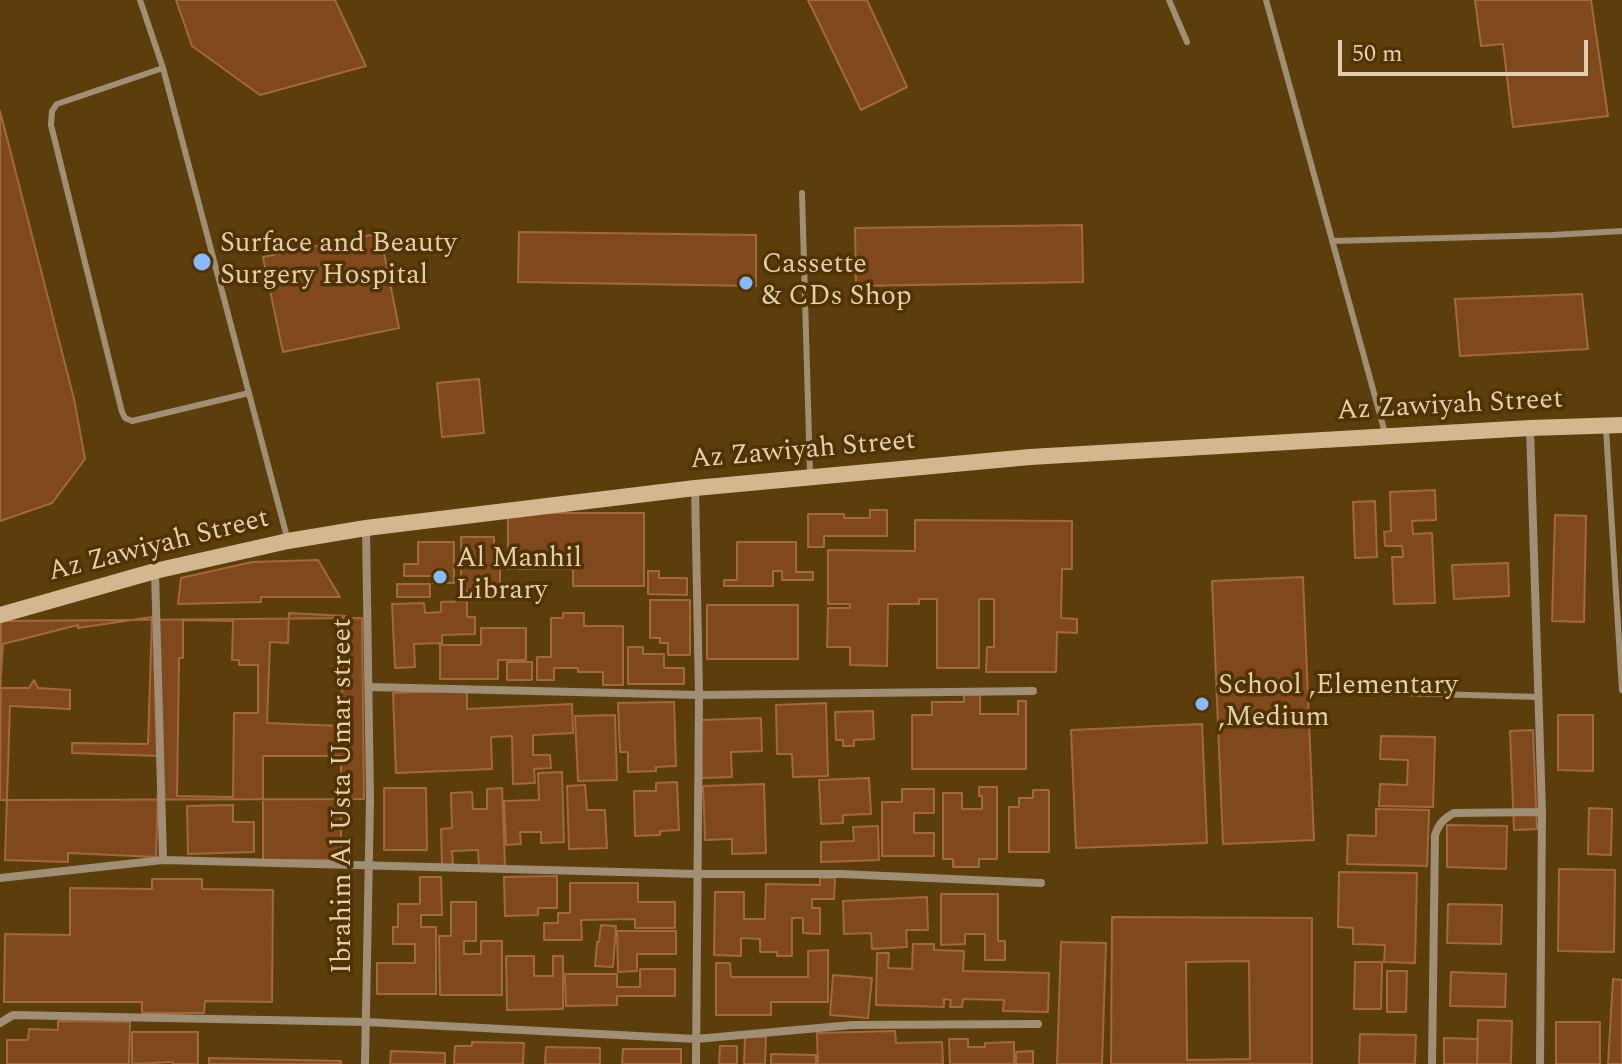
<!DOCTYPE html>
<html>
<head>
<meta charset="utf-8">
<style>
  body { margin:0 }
  #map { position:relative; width:1622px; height:1064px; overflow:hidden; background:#5b3e0b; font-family:Spectral,serif }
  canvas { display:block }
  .scale { position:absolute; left:1338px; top:40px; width:250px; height:36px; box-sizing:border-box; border:4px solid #e4ceb0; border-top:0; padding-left:10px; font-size:24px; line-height:28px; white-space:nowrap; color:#e4ceb0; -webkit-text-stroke:6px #503300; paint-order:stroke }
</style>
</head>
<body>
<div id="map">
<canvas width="1622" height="1064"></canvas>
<div class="scale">50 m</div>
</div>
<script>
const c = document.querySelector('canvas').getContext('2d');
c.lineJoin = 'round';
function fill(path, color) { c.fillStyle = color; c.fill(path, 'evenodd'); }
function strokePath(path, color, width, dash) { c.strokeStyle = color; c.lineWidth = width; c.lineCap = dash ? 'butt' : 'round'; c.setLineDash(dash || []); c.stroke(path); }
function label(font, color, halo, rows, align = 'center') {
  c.font = font + ' Spectral,serif'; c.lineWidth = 7; c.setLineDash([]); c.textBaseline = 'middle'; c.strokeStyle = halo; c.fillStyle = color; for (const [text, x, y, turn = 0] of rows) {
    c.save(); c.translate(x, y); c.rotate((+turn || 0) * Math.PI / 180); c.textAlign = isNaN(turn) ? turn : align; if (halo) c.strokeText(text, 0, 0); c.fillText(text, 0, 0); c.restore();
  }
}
const building = new Path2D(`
  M176,0h159l31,66 -106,29 -68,-49z
  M808,0h59l40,87 -46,23z
  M1475,0h116l17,116 -95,11 -10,-83 -22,2z
  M0,111l74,288 11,60 -33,44 -52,18z
  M1082,225l1,57 -227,4 -1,-58z
  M519,232l237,3v51l-238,-4z
  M380,233l19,95 -116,24 -20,-95z
  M1582,294l6,55 -128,7 -5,-57z
  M479,379l5,54 -42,4 -5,-54z
  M1435,490l1,30 -24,1 1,13 19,-1 3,70 -41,1 -2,-47h11l-1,-11h-17l-1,-14 7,-1 -1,-39z
  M1375,501l2,56 -22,1 -2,-56z
  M870,510h17v26h-63v11h-16v-33h36v4h26z
  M508,513h136v73h-71v-17h-65z
  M1555,515l31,1 -2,106 -32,-1z
  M915,520l157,1v48h-10l-1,49 16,1v14l-20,-1 -1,40h-70l1,-25h7v-48h-15v69h-42v-69h-18v5h-31l-1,62 -37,-1v-18h-23l1,-39h22v-4h-22v-54l87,1z
  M461,537h33v15h6v39h-39z
  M418,542h36v41h-21v-7h-29v-12h14z
  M737,542h59v30h17v8h-31v-9h-9v15h-49v-6h13z
  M318,560l22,37h-79v5l-83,2 3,-26 71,-16z
  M1508,563l1,33 -55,3 -2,-34z
  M648,571h11v7h28v17l-39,-1z
  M1303,577l11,263 -91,4 -11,-263z
  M397,584h33v13h-33z
  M650,600h40v55h-22v-12h-8v-5h-10z
  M467,601v16h8v17l-33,1v8l-28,1 1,23 -20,1 -3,-64 32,-1 1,10 16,-1v-10z
  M707,605h91v54h-91z
  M289,613l57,3 -6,110 -73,-3 3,-81 18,1z
  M563,613h21v13h39v59h-20v-13h-25v-4h-24v12h-17v-23h14v-39h12z
  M152,617l-4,127 -76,-1v10l87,3 -3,101 -88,-4v9l-63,-2 5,-154 60,3v-19l-32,-2 -4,-8 -5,8h-29l3,-44 75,-19v3z
  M362,618l2,181 -364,1 1,-179z
  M183,620l50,1 -1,39h7v5h19v48h-24l-1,84 -56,-1 2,-138h4z
  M481,628h45v32h-28v19h-58v-34h41z
  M628,647h15v7h21v14h20v16h-56z
  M507,662h25v18h-25z
  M467,690v19l105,-5 1,29 -40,2v20h17l1,13 -17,1 1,14 -22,1 -1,-48 -21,1 1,32 -96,4 -3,-80z
  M964,694h16v20h38v-13h8v68h-114v-54h20v-13h32z
  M674,702l2,64 -20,1v4l-28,1v-20h-8l-2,-49z
  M826,703l2,73 -35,1 -1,-23h-15l-1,-49z
  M873,711l1,28 -20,1v6h-11v-6h-7l-1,-28z
  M615,715l2,65 -39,1 -3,-65z
  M1558,715h35v56l-35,-1z
  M761,718l1,33 -31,1 1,25 -30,1 -2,-58z
  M1202,724l5,119 -131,5 -5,-118z
  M1533,730l4,99 -23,1 -4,-99z
  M1381,736l54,1 -2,70 -54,-1 1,-22 27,1 1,-25 -28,-1z
  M263,756h78v104h-78z
  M562,772l2,70 -23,1v-11h-21l1,12 -15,1 -2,-44 35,-1 -1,-27z
  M869,778l2,36 -28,1v8l-22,1 -2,-44z
  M677,782l2,48 -19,1v4l-25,1 -1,-45h22v-8z
  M764,784l2,69 -34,1v-15l-27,1 -2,-54z
  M585,785l2,25h18l2,38 -38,1 -2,-63z
  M979,787h18v72h-18v8h-26v-8h-10v-66h19v16h20v-13h-3z
  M384,788h42l1,62h-43z
  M502,788l3,78 -26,1 -1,-17 -26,1 1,15 -11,1 -1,-38 11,-1 -1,-35 21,-1 1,17h14v-20z
  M902,789h32v24h-20v20h20v23h-52v-54h20z
  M1033,790h16v62h-40v-45h10v-9h14z
  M233,805v17h21v30l-66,2 -1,-48z
  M1589,808l23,1 -1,46 -23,-1z
  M1376,809l53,1 -2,56 -80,-2 1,-29 28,1z
  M1447,825l60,1 -1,43 -59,-2z
  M878,826l1,34 -58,2v-20l33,-1 -1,-14z
  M1559,869l56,1 -1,82 -56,-1z
  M1339,872l78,1 -2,90 -31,-1 1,-17 -32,-1v-16l-15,-1z
  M557,876v32h-19v7l-33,1 -1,-39z
  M420,877h21l1,38h-21v12h15v67h-59v-31h38v-19h-22v-17h5v-23h22z
  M820,878h15l-1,21h-22v9h8v26l-17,-1v-15h-11v38h-15v-4h-17v-13l-19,-1v18l-27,-1 1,-63h29v27h21l1,-35 54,1z
  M152,879h50v10l71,1 -1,112 -67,-1 -1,12h-62v-11h-138l1,-68 65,1v-47l82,1z
  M570,883h68v19h37v26h-40v-9l-54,1 1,20h-38v-17h14v-10h12z
  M941,894h57v47h7v19h-20v-26h-20v10l-24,1z
  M927,897l1,33h-22l1,17 -35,2 -1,-16 -27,1 -1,-33z
  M451,902h25v39h-12v13h17v-13h21v54h-62l-1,-59h12z
  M1448,904l54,1 -1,39 -54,-1z
  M1112,917l200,1v146h-201zM1249,961l1,98 -63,1 -1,-98z
  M601,925l15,1 -3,41 -18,-1 2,-24h2z
  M617,931h59v23h-39v17l-19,1z
  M1061,942l45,1 -4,121h-45z
  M913,944h21v6l30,1 -1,20 86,2 -1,39 -45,-1 1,-11 -41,-1 -1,8h-12l1,-7 -7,-1v8l-68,-2 1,-52h12l-1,15 24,1z
  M828,950v52h-57v13h-55v-52h14l1,14h77v-26z
  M506,956h28v20h19v-20h10v53l-56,1z
  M1355,962h27l-1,47h-27z
  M640,969h35v27h-58v9l-51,1 -1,-32h52v13h23z
  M1387,971h20l-1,41h-19z
  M1451,972l55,2 -1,33 -55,-1z
  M833,975l39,3 -4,40 -38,-3z
  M1613,979l9,1v84h-14z
  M1478,1020l34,1 -1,43h-34z
  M58,1021l72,1 -1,42h-122v-24h21l1,-11 29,1z
  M1556,1022h44v42h-44z
  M895,1031l1,12 46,-1 1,22h-125l-1,-31z
  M132,1032h66v32h-25v-2l-41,2z
  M1360,1034l56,1 -1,29h-56z
  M745,1036l21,1 -1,27h-21z
  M1444,1038l34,1 -1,25h-33z
  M949,1039h19v8h17v-4l29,-1v22h-64z
  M472,1042l52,1 -1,21h-69l1,-18h17z
  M720,1046h17v18h-18z
  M546,1047l54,1v16h-55z
  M623,1049h58v15h-59z
  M391,1051l54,2v11h-55z
  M1033,1051v13h-17v-12z
  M771,1054l45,1v9h-45z
  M209,1058l132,3v3h-132z`);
fill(building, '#7f481d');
strokePath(building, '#a2683e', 2);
strokePath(new Path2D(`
  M140,0l23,68 125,473
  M1169,0l18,42
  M1266,0l119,433
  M163,68l-106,36 -5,7 -1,14 71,287 3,6 7,3 117,-28
  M802,193l8,281
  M1333,241l219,-6 70,-4
  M1606,429l16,261
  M1364,692l175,5`), '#a08e75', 6);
strokePath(new Path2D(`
  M1530,428l12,384 -2,252
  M695,488l4,207 -3,369
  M155,571l8,289
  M369,687l330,8 334,-4
  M0,878l163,-18 534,14h144l200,9
  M0,1023l13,-8 353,7 330,17 156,-14 186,-1
  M365,1064l5,-264 -4,-272
  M1432,1064l3,-229c4,-11 8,-16 19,-22l88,-1`), '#a08e75', 8);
strokePath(new Path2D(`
  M0,615l155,-44 133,-30 78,-13 329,-40 335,-31 500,-29 92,-3`), '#d4b78e', 16);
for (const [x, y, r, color] of [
  [202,262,10,"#89bafc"],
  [746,283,8,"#89bafc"],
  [440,577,8,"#89bafc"],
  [1202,704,8,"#89bafc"]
]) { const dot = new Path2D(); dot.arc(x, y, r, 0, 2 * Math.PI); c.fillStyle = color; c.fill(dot); strokePath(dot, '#503300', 3); }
label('28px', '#e4ceb0', '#503300', [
  ["Surface and Beauty",220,246],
  ["Surgery Hospital",220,278],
  ["Cassette",762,267],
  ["& CDs Shop",762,299],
  ["Al Manhil",456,561],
  ["Library",456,593],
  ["School ,Elementary",1218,688],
  [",Medium",1218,720]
], 'left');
label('28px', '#e4ceb0', '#503300', [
  ["Az Zawiyah Street",1450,407,-3],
  ["Az Zawiyah Street",803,452,-5],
  ["Az Zawiyah Street",159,547,-14],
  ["Ibrahim Al Usta Umar street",345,796,-90]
]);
</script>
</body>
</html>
